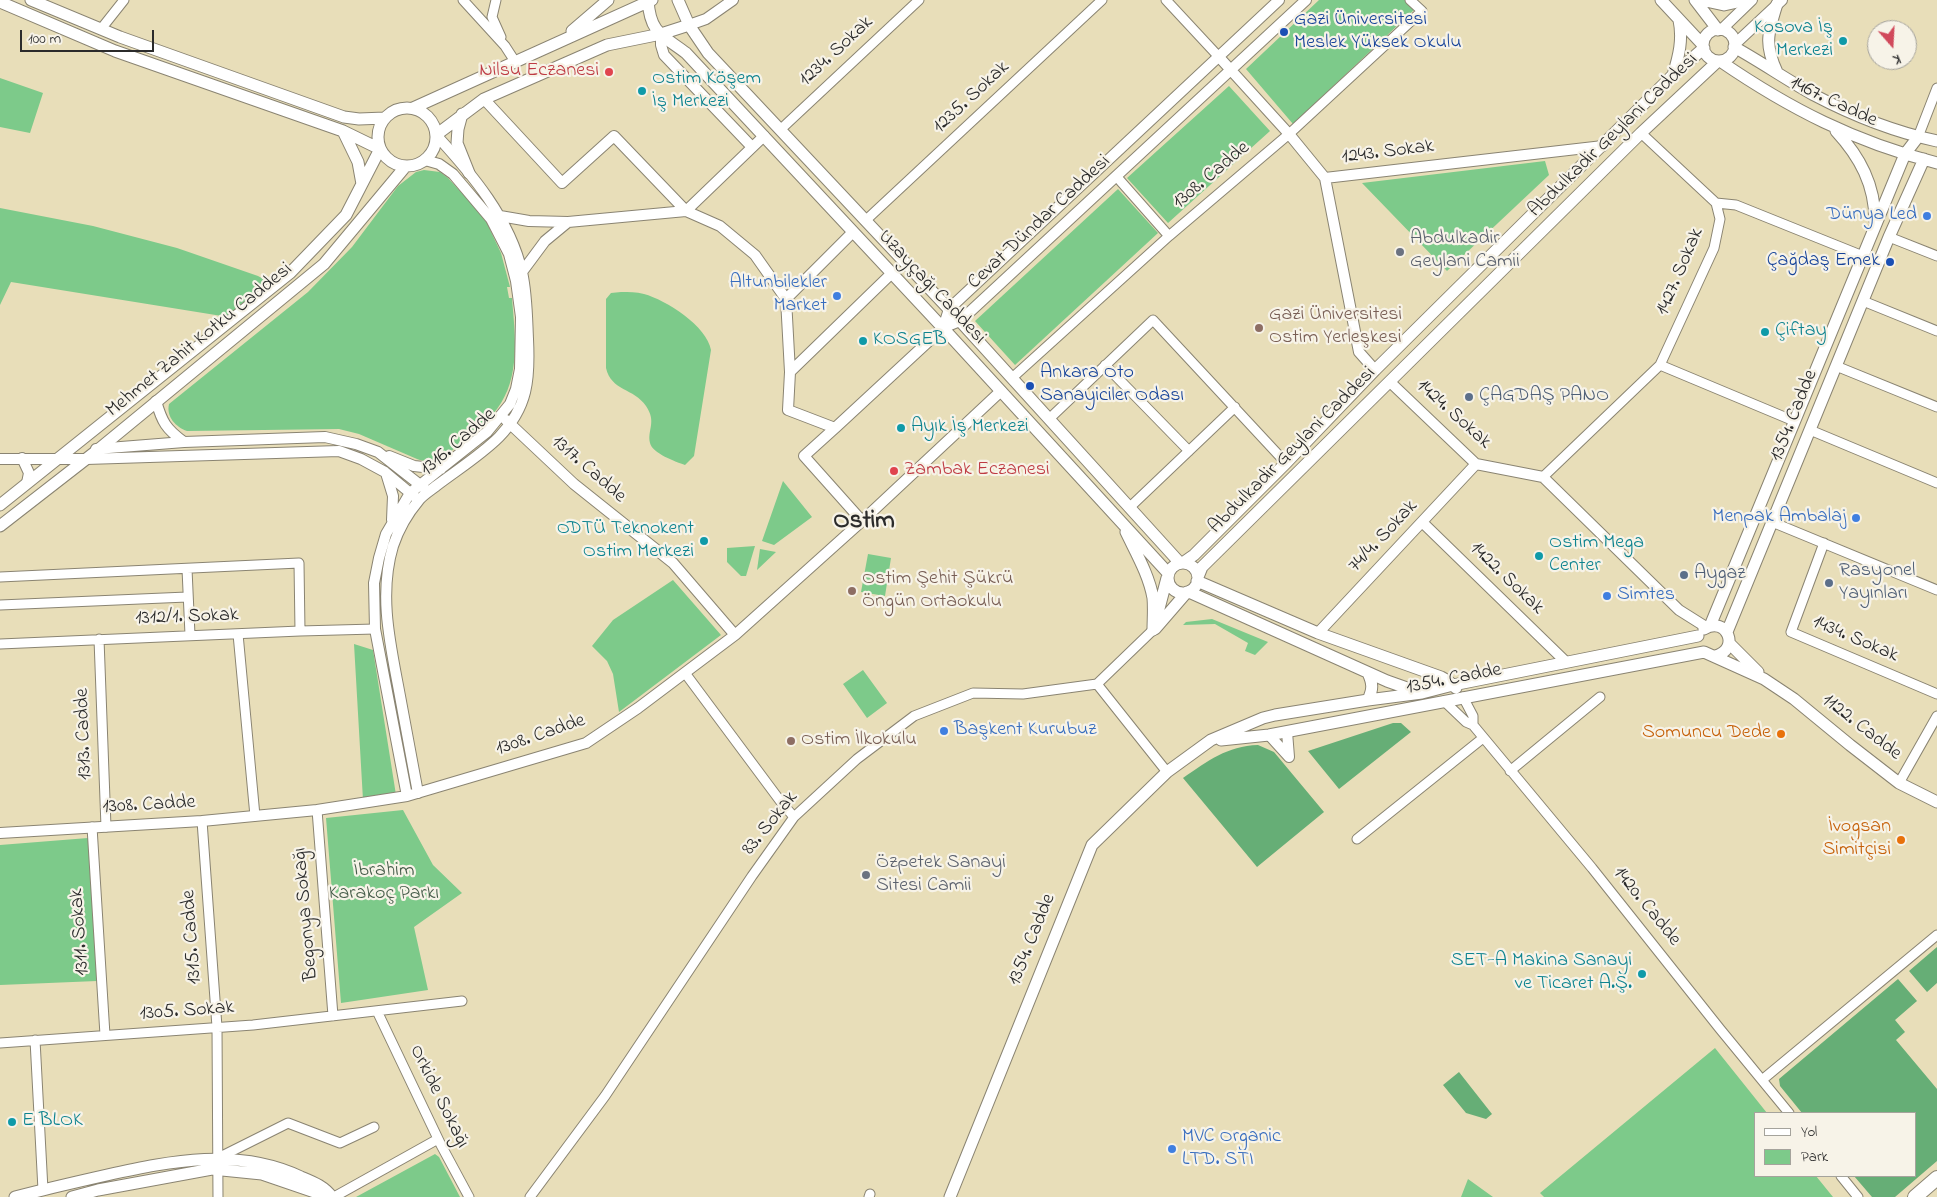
<!DOCTYPE html>
<html>
<head>
<meta charset="utf-8">
<style>
  body { margin:0 }
  #map { position:relative; width:1937px; height:1197px; overflow:hidden; background:#e8deb9; font-family:"Indie Flower",sans-serif }
  canvas { display:block }
  .legend { position:absolute; left:1754px; top:1112px; width:162px; height:65px; box-sizing:border-box; background:#f7f3e8; border:1px solid #a5a39c; margin:0; padding:6px 9px; list-style:none; font-size:15px; color:#2b2b2b }
  .legend li { display:flex; align-items:center; gap:10px; height:25px }
  .legend b { width:25px; border:1px solid #a5a39c }
  .north { position:absolute; left:1867px; top:20px; width:50px; height:50px; box-sizing:border-box; background:#f7f3e8; border:1px solid #a5a39c; border-radius:50%; rotate:161deg; font-size:14px; font-weight:700; line-height:20px; text-align:center; color:#2b2b2b }
  .north::after { content:''; display:block; margin:auto; width:18px; height:22px; background:#d1495b; clip-path:polygon(50% 0,100% 100%,50% 72%,0 100%) }
  .scale { position:absolute; left:20px; top:30px; width:134px; height:22px; box-sizing:border-box; border:2px solid #2b2b2b; border-top:0; padding-left:6px; font-size:15px; line-height:18px; white-space:nowrap; color:#2b2b2b; -webkit-text-stroke:4px #f7f3e8; paint-order:stroke }
</style>
</head>
<body>
<div id="map">
<canvas width="1937" height="1197"></canvas>
<ul class="legend">
<li><b style="height:6px;background:#fff"></b>Yol</li>
<li><b style="height:14px;background:#7dca8a"></b>Park</li>
</ul>
<div class="north">K</div>
<div class="scale">100 m</div>
</div>
<script>
const c = document.querySelector('canvas').getContext('2d');
c.lineJoin = 'round';
function fill(path, color) { c.fillStyle = color; c.fill(path, 'evenodd'); }
function strokePath(path, color, width, dash) { c.strokeStyle = color; c.lineWidth = width; c.lineCap = dash ? 'butt' : 'round'; c.setLineDash(dash || []); c.stroke(path); }
function label(font, color, halo, rows, align = 'center') {
  c.font = font + ' "Indie Flower",sans-serif'; c.lineWidth = 4.5; c.setLineDash([]); c.textBaseline = 'middle'; c.strokeStyle = halo; c.fillStyle = color; for (const [text, x, y, turn = 0] of rows) {
    c.save(); c.translate(x, y); c.rotate((+turn || 0) * Math.PI / 180); c.textAlign = isNaN(turn) ? turn : align; if (halo) c.strokeText(text, 0, 0); c.fillText(text, 0, 0); c.restore();
  }
}
fill(new Path2D(`
  M1319,0h87l9,9 -122,115 -47,-55z
  M0,78l43,15 -13,40 -30,-6z
  M1229,86l41,45 -102,92 -41,-45z
  M1545,161l4,14 -102,96 -85,-88z
  M424,170l16,2 8,6 36,39 17,36 9,34h-3l2,11h3c3,38 9,79 -15,111 -10,13 -24,24 -36,34 -14,12 -26,23 -44,16l-58,-25 -20,-5 -152,2c-11,-4 -21,-14 -18,-27l139,-112 44,-45 46,-61 18,-14z
  M1118,189l40,44 -143,132 -40,-44z
  M0,208l93,18 84,22 81,28 7,4 -1,7 -36,30 -217,-35 -11,23z
  M621,292c8,0 15,0 23,2 22,6 63,32 67,56l-17,106 -9,9c-9,-3 -33,-12 -35,-22 -3,-13 7,-21 -4,-37 -12,-18 -35,-15 -40,-38v-69l5,-6z
  M783,481l29,36 -38,28 -12,-4z
  M755,546l-9,30h-5l-14,-14v-14z
  M760,549l16,3 -19,18z
  M868,554l23,4 -6,38 -24,-4z
  M673,580l48,55 -102,77 -6,-38 -6,-13 -15,-15 21,-26z
  M1212,619l56,23 -13,13 -10,-4 3,-8 -33,-19 -32,1 3,-3z
  M354,644l19,6 23,145 -33,5z
  M863,670l24,33 -20,15 -24,-34z
  M403,810l30,55 29,28 -48,34 14,63 -87,13 -15,-185z
  M88,838l9,143 -97,4v-140z
  M1715,1048l52,65h-11v63h60l17,21h-289l-4,-4z
  M435,1154l4,3 21,40h-104z
  M1468,1179l25,18h-32z`), '#7dca8a');
fill(new Path2D(`
  M1393,723h8l10,9 -72,57 -31,-38z
  M1258,745l16,7 50,60 -67,55 -74,-89c25,-17 44,-32 75,-33z
  M1937,947v36l-10,9 -18,-21z
  M1898,979l19,22 -22,19 10,12 -9,8 41,49v72l-42,36h-23l-18,-21h62v-63h-114l-22,-27 -1,-7z
  M1459,1072l33,42 -6,5 -20,-6 -23,-28z`), '#66ae76');
const minor = new Path2D(`
  M463,0l42,46 11,17
  M496,0l-4,17 9,20
  M1166,0l53,57
  M101,29l23,-29
  M780,130l139,-130
  M1918,137l19,-49
  M1116,176l53,60
  M1716,203l20,2 127,51
  M865,221l237,-221
  M1889,237l48,19
  M1863,301l74,30
  M1105,365l84,86
  M1660,365l134,56
  M1836,366l101,41
  M1012,378l157,-142 120,-102 133,-123 -12,-11
  M1049,419l104,-99 133,143
  M1810,430l127,53
  M1543,477l117,-112 54,-117 6,-29 -4,-16 -75,-70
  M1130,507l105,-100
  M1772,522l165,68
  M1824,543l-33,89 146,62
  M187,569l3,66
  M0,577l299,-14 1,68
  M0,605l187,-8
  M238,634l17,182
  M99,639l7,188
  M0,644l300,-13 75,-2
  M685,673l96,129 13,15
  M1097,684l70,88
  M1463,697l10,19v9
  M1444,701l22,21 7,3 119,143 128,161 69,84
  M1510,771l90,-74
  M1899,783l38,-67
  M317,810l16,206
  M202,821l15,206 1,170
  M92,827l13,208
  M1357,839l126,-101
  M377,1011l64,134 28,52
  M35,1040l8,150
  M0,1043l253,-18 209,-24
  M1762,1080l175,-145
  M218,1158l70,-35 52,20 34,-16
  M1841,1176l17,21
  M334,1197l104,-58
  M530,1197l75,-101 147,-220 42,-59 63,-58 57,-43 59,-23 50,1 74,-10 56,-54
  M869,1197l1,-3`);
const tertiary = new Path2D(`
  M689,25l17,-6 27,-19
  M1721,30l31,-30
  M661,34v11l3,10 88,92
  M1735,44l47,-44
  M1219,57l70,77 36,44 34,174 16,18
  M484,99l78,84 52,-47 72,75 78,-75
  M1325,178l278,-32
  M500,216l29,5 39,1 118,-11 34,15 35,29 31,44
  M853,232l-67,67 4,73 -2,38 47,18 -31,28 58,65
  M522,272l23,-31 23,-19
  M943,328l6,-19 330,-309
  M790,372l102,-99
  M1390,382l86,82 67,13 136,133 27,17
  M156,401c6,21 10,28 28,41
  M506,420l68,64 99,79 62,72
  M835,428l108,-100 17,-7 346,-321
  M96,449l88,-7 141,-5 31,7 22,8 46,36
  M389,456l25,10 27,3
  M22,458l7,15 -2,10
  M0,459h86l253,-8 22,8 24,13 30,25
  M386,473l7,23 -1,24
  M1422,522l144,140
  M1318,633l158,-169
  M1287,732l2,25
  M1269,735l20,22
  M418,793c-6,-32 -12,-65 -18,-97 -9,-49 -22,-100 -7,-150 5,-15 15,-33 26,-46 4,-5 12,-10 17,-14 21,-16 45,-31 63,-49 29,-30 31,-58 29,-98 -1,-22 -1,-45 -6,-67 -12,-53 -50,-98 -86,-137
  M407,796l-32,-167 -1,-46 5,-25 7,-24 24,-41 77,-61 23,-28 6,-15 4,-20 1,-52 -5,-36 -7,-27 -18,-35 -38,-45 -14,-10 -14,-4
  M0,833l202,-12 115,-11 90,-14 179,-53 52,-35 97,-73 127,-114 139,-130`);
const secondary = new Path2D(`
  M31,0l89,37 224,80 15,2 26,-1
  M648,0c2,33 14,35 38,53l257,275 225,245
  M678,0l11,25 19,28 252,268 220,242
  M1661,0l42,45
  M1695,0l23,30
  M1701,0l23,5 23,-5
  M0,2l115,49 228,80 37,18
  M1703 45a16 16 0 1 1 32 0a16 16 0 1 1-32 0Z
  M572,31l36,-31
  M1734,47c27,15 53,33 80,48 38,20 81,37 123,46
  M1720,61c70,48 135,81 217,102
  M1777,72c-13,-28 -9,-39 0,-68
  M1673,75c6,-19 10,-36 6,-55
  M378 137a29 29 0 1 1 58 0a29 29 0 1 1-58 0Z
  M413,108l239,-108
  M462,114l-4,15 -1,14 12,30
  M343,131l15,31 4,22
  M1836,131c24,26 39,54 39,90
  M436,135l48,-36 123,-54 54,-11 28,-9
  M0,505l290,-232 56,-58 34,-66
  M0,526l99,-77 225,-185 81,-97
  M1126,532c10,21 23,43 27,66 1,11 0,22 0,32
  M1184,562l10,-7 92,-92 89,-93 297,-294 32,-28
  M1168 578a15 15 0 1 1 30 0a15 15 0 1 1-30 0Z
  M1198,577l4,-10 439,-434 77,-72
  M1197,581l121,52 123,44 7,4 8,7
  M1189,592l198,89 31,11
  M1157,616l10,-38
  M1710,626l195,-472 13,-17
  M1155,629l32,-37
  M1704,629c23,-14 37,21 11,27
  M1727,632l162,-395 35,-78
  M1729,643l29,29
  M1368,700c5,-11 5,-16 0,-27
  M1221,740l48,-5 435,-83 60,27 30,20 56,46 49,38 38,19
  M15,1197c30,-8 61,-15 92,-22 64,-14 131,-28 194,2 12,5 23,9 31,20
  M72,1197l26,-7 114,-21 50,5 67,23
  M950,1197l142,-352 75,-73 44,-32 52,-22 12,-3 93,-15 54,-7 31,-8 245,-49`);
const primary = new Path2D(`
  M1915,1197l22,-19`);
strokePath(minor, '#8a8472', 11);
strokePath(tertiary, '#8a8472', 12);
strokePath(secondary, '#8a8472', 13);
strokePath(primary, '#8a8472', 16);
strokePath(minor, '#fff', 9);
strokePath(tertiary, '#fff', 10);
strokePath(secondary, '#fff', 11);
strokePath(primary, '#fff', 14);
for (const [x, y, r, color] of [
  [1284,32,5,"#1a4fb4"],
  [1843,41,5,"#0f9aa8"],
  [609,72,5,"#e0444e"],
  [642,91,5,"#0f9aa8"],
  [1927,216,5,"#3f7fe0"],
  [1400,252,5,"#6b7280"],
  [1890,262,5,"#1a4fb4"],
  [837,296,5,"#3f7fe0"],
  [1259,328,5,"#8d6e63"],
  [1765,332,5,"#0f9aa8"],
  [863,341,5,"#0f9aa8"],
  [1030,386,5,"#1a4fb4"],
  [1469,397,5,"#5c6f8a"],
  [901,428,5,"#0f9aa8"],
  [894,471,5,"#e0444e"],
  [1856,518,5,"#3f7fe0"],
  [704,541,5,"#0f9aa8"],
  [1539,556,5,"#0f9aa8"],
  [1684,575,5,"#5c6f8a"],
  [1829,583,5,"#5c6f8a"],
  [852,591,5,"#8d6e63"],
  [1607,596,5,"#3f7fe0"],
  [944,731,5,"#3f7fe0"],
  [1781,734,5,"#e8710a"],
  [791,741,5,"#8d6e63"],
  [1901,840,5,"#e8710a"],
  [866,875,5,"#6b7280"],
  [1642,974,5,"#0f9aa8"],
  [12,1122,5,"#0f9aa8"],
  [1172,1149,5,"#3f7fe0"]
]) { const dot = new Path2D(); dot.arc(x, y, r, 0, 2 * Math.PI); c.fillStyle = color; c.fill(dot); strokePath(dot, '#f7f3e8', 2); }
label('20px', '#164399', '#f7f3e8', [
  ["Gazi Üniversitesi",1294,21],
  ["Meslek Yüksek Okulu",1294,44],
  ["Çağdaş Emek",1880,262,"right"],
  ["Ankara Oto",1040,374],
  ["Sanayiciler Odası",1040,397]
], 'left');
label('20px', '#0d838f', '#f7f3e8', [
  ["Kosova İş",1833,29,"right"],
  ["Merkezi",1833,52,"right"],
  ["Ostim Köşem",652,80],
  ["İş Merkezi",652,103],
  ["Çiftay",1775,332],
  ["KOSGEB",873,341],
  ["Ayık İş Merkezi",911,428],
  ["ODTÜ Teknokent",694,530,"right"],
  ["Ostim Merkezi",694,553,"right"],
  ["Ostim Mega",1549,544],
  ["Center",1549,567],
  ["SET-A Makina Sanayi",1632,962,"right"],
  ["ve Ticaret A.Ş.",1632,985,"right"],
  ["E BLOK",22,1122]
], 'left');
label('20px', '#2b2b2b', '#f7f3e8', [
  ["1234. Sokak",837,52,-43],
  ["1235. Sokak",972,98,-43],
  ["1467. Cadde",1833,103,25],
  ["Abdulkadir Geylani Caddesi",1614,136,-44],
  ["1243. Sokak",1388,153,-7],
  ["1308. Cadde",1212,176,-40],
  ["Cevat Dündar Caddesi",1040,223,-43],
  ["1427. Sokak",1681,272,-67],
  ["Uzayçağı Caddesi",931,288,47],
  ["Mehmet Zahit Kotku Caddesi",200,341,-39],
  ["1424. Sokak",1453,415,42],
  ["1354. Cadde",1795,416,-68],
  ["1316. Cadde",459,443,-41],
  ["Abdulkadir Geylani Caddesi",1293,451,-45],
  ["1317. Cadde",588,470,41],
  ["74/4. Sokak",1384,537,-47],
  ["1422. Sokak",1506,579,44],
  ["1312/1. Sokak",187,618,-2],
  ["1434. Sokak",1855,640,23],
  ["1354. Cadde",1454,680,-11],
  ["1122. Cadde",1861,728,38],
  ["1313. Cadde",85,734,-92],
  ["1308. Cadde",541,736,-19],
  ["1308. Cadde",149,806,-3],
  ["83. Sokak",771,824,-51],
  ["1420. Cadde",1646,907,51],
  ["Begonya Sokağı",307,914,-95],
  ["1311. Sokak",81,932,-94],
  ["1315. Cadde",193,937,-94],
  ["1354. Cadde",1033,940,-68],
  ["1305. Sokak",187,1012,-4],
  ["Orkide Sokağı",438,1097,64]
]);
label('20px', '#be3a42', '#f7f3e8', [
  ["Nilsu Eczanesi",599,72],
  ["Zambak Eczanesi",904,471,"left"]
], 'right');
label('20px', '#366cbe', '#f7f3e8', [
  ["Dünya Led",1917,216],
  ["Altunbilekler",827,284],
  ["Market",827,307],
  ["Menpak Ambalaj",1846,518],
  ["Simtes",1617,596,"left"],
  ["Başkent Kurubuz",954,731,"left"],
  ["MVC Organic",1182,1138,"left"],
  ["LTD. STI",1182,1161,"left"]
], 'right');
label('20px', '#5b616d', '#f7f3e8', [
  ["Abdulkadir",1410,240],
  ["Geylani Camii",1410,263],
  ["Özpetek Sanayi",876,864],
  ["Sitesi Camii",876,887]
], 'left');
label('20px', '#785e54', '#f7f3e8', [
  ["Gazi Üniversitesi",1269,316],
  ["Ostim Yerleşkesi",1269,339],
  ["Ostim Şehit Şükrü",862,580],
  ["Öngün Ortaokulu",862,603],
  ["Ostim İlkokulu",801,741]
], 'left');
label('20px', '#4e5e75', '#f7f3e8', [
  ["ÇAGDAŞ PANO",1479,397],
  ["Rasyonel",1839,572],
  ["Yayınları",1839,595],
  ["Aygaz",1694,575]
], 'left');
label('20px', '#c56008', '#f7f3e8', [
  ["Somuncu Dede",1771,734],
  ["İvogsan",1891,828],
  ["Simitçisi",1891,851]
], 'right');
label('20px', '#445b48', '#f7f3e8', [
  ["İbrahim",384,872],
  ["Karakoç Parkı",384,895]
]);
label('bold 25px', '#2b2b2b', '#f7f3e8', [
  ["Ostim",864,523]
]);
</script>
</body>
</html>
